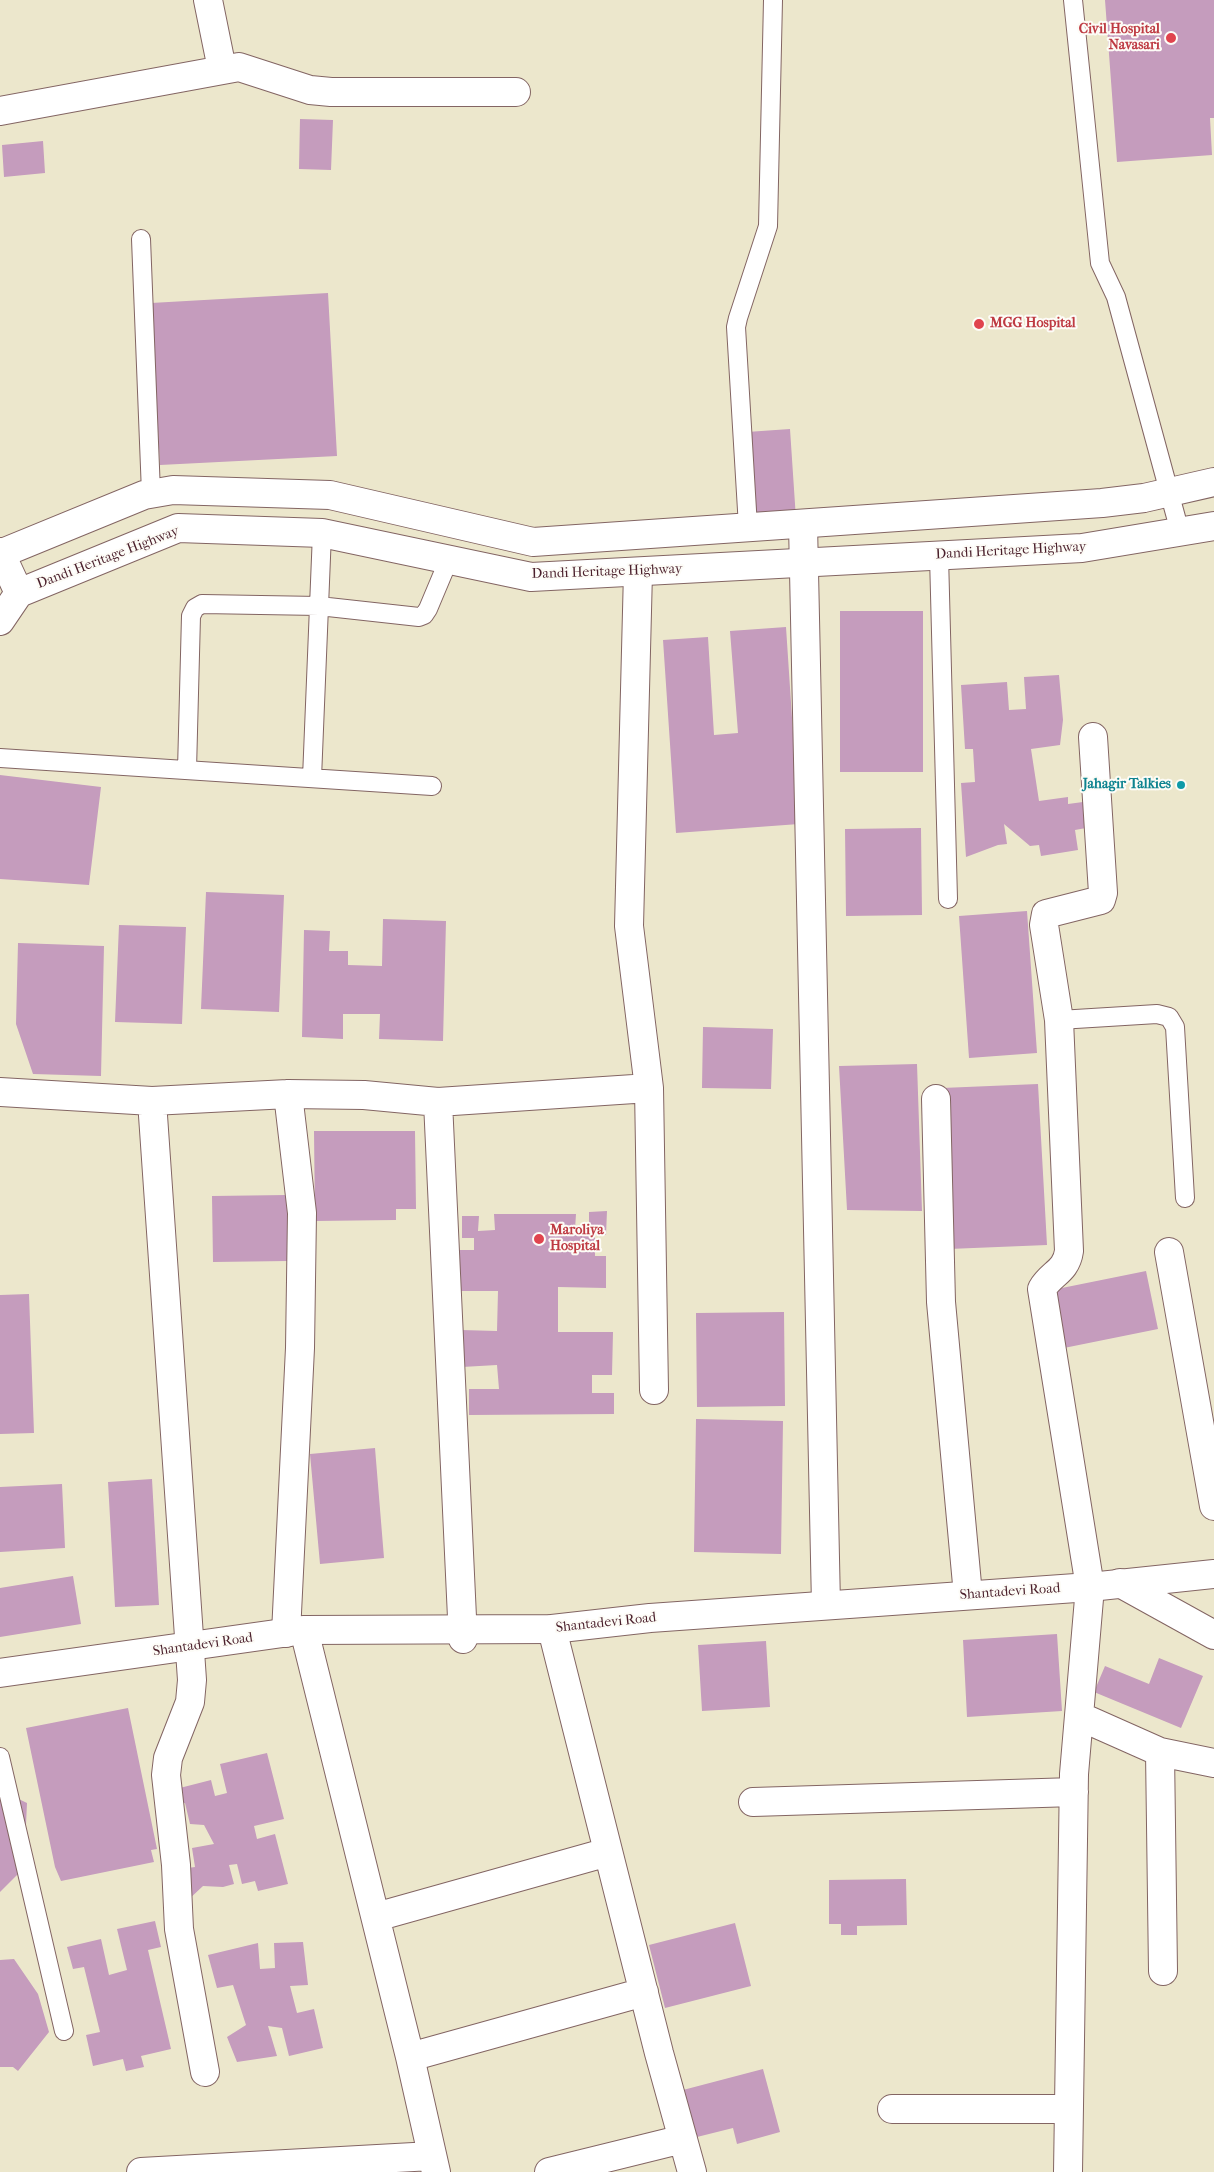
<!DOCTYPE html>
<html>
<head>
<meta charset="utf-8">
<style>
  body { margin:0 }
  canvas { display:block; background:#ece7cc }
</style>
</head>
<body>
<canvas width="1214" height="2172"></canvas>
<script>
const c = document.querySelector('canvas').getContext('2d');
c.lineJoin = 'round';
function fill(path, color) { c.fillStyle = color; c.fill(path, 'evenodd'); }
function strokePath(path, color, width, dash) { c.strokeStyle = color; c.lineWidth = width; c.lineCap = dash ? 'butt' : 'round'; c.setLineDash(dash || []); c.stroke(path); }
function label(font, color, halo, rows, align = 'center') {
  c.font = font + ' "IM FELL French Canon",serif'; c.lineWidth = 4; c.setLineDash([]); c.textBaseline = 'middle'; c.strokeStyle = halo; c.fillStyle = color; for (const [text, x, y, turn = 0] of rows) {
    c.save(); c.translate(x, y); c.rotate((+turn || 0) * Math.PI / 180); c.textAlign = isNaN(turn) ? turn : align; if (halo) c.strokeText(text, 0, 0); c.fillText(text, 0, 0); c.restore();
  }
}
fill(new Path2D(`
  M1105,0h109v118h-4l2,37 -95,7z
  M300,119l33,1 -2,50 -32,-1z
  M43,141l2,32 -41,4 -2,-32z
  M328,293l9,163 -177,9 -9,-162z
  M790,429l6,90 -42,3 -7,-90z
  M840,611h83v161h-83z
  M786,627l13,197 -123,9 -13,-193 45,-3 6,98 24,-2 -8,-102z
  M1059,675l4,45 -3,25 -29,4 8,52 29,-4v7l15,-2 3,26 -11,2 3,20 -37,6 -2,-11 -9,1 -26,-22 3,20 -9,1 -32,12 -5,-74 14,-1 -2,-33h-8l-4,-64 46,-3 2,28 17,-1 -2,-32z
  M0,775l101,12 -12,98 -89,-6z
  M921,828l1,87 -76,1 -1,-87z
  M206,892l78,3 -5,117 -78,-3z
  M1027,911l10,142 -68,5 -10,-142z
  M383,919l63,2 -3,120 -64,-2 1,-25h-37v25l-41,-2 2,-107 26,1 -1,20h19v14l34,1z
  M119,925l67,2 -4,97 -67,-2z
  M18,943l86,3 -3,130 -68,-2 -17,-50z
  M703,1027l70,2 -2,60 -69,-1z
  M917,1064l5,147 -75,-1 -8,-144z
  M1038,1084l9,161 -98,4 -7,-161z
  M314,1131h101l1,78h-20v11l-81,1z
  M287,1195l1,66 -75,1 -1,-66z
  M607,1211l-1,24h-11v21h11v32l-48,-1v45h55l-1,43h-20v18h22v21l-145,1v-26h30l-2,-24 -35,2 -1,-37 36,1 1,-40h-39v-41h15v-12h-12v-22h17l-1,15 17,-1 -1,-16h82l-1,15h14v-17z
  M1146,1271l12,58 -99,20 -12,-58z
  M29,1294l5,139 -34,1v-139z
  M784,1312l1,94 -88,1 -1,-94z
  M696,1419l87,2 -2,133 -87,-2z
  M375,1448l9,110 -64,6 -10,-110z
  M152,1479l7,126 -44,2 -7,-125z
  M62,1484l3,64 -65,4v-65z
  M73,1576l8,48 -81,13v-49z
  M1057,1634l5,77 -95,6 -4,-77z
  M766,1641l4,66 -68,4 -4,-66z
  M1159,1658l44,18 -22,52 -87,-36 11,-26 44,18z
  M128,1708l29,141 -6,1 3,12 -93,19 -6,-14 -29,-139z
  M267,1753l17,66 -30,7 3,13 18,-5 13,50 -30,7 -3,-10 -13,3 -5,-20 -8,1 5,19 -11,3 -20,-1 -16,15 -6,-32 14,-2 -3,-19 22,-4 -10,-19 -14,-1 -5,-21 -10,2 -3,-15 39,-10 4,16 12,-3 -7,-29z
  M0,1790l27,13 -3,65 -24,24z
  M906,1879l1,46 -50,1v9h-16v-11h-12v-44z
  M155,1921l6,26 -13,3 23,99 -30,7 3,11 -18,4 -3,-12 -30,7 -7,-31 14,-3 -16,-65 -11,2 -6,-22 34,-8 8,36 18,-5 -10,-41z
  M735,1923l16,63 -86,22 -16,-63z
  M303,1942l5,43 -18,1 7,27 17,-4 9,39 -34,8 -7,-28 -14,-2 9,30 -40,6 -10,-25 19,-12 -13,-40 -16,3 -9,-33 50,-12 2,26 15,-1 -1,-25z
  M14,1959l24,35 11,38 -31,39 -5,-4h-13v-107z
  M763,2069l17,63 -43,12 -4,-16 -36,9 -14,-47z`), '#c59cbd');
const lane = new Path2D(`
  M1073,0l27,263 16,34 64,235
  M141,239l10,254
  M748,527l-12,-200 2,-9 30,-92 5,-226
  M939,556l9,343
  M0,758l432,28
  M187,770l4,-154 4,-8 7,-4 117,2 100,11 5,-2 4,-6 21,-50
  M312,778l10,-245
  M1059,1020l98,-6 12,3 6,10 10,171
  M0,1757l64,274`);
const street = new Path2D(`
  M208,0l14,69
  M0,111l239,-44 71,23 21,2h185
  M803,524l23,1081
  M0,552l19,41
  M638,572l-9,354 20,162 5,302
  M0,1092l152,9 136,-7 76,1 74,7 211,-14
  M936,1099l5,203 27,293
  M152,1101l40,579 -2,22 -22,56 -2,17 10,90 3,64 26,143
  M438,1102l25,537
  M1169,1252l45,254
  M1120,1583l94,52
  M552,1629l107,424 33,119
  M304,1630l106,427 26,115
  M286,1633l14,-285 2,-135 -14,-119
  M1079,1716l81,36 54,11
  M1160,1752l3,219
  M753,1802l321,-10
  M376,1917l232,-65
  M410,2057l234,-65
  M892,2109h177
  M141,2172l291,-16
  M549,2172l134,-33
  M1068,2172l6,-398 16,-187 -48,-298c9,-16 24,-17 27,-38l-10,-231 -15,-95 2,-11 55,-14 2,-7 -10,-156`);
const secondary = new Path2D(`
  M0,1673l304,-43 248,-1 98,-11 440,-31 124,-13`);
const highway = new Path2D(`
  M0,554l144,-59 29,-5 157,5 203,47 569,-39 42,-5 70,-16
  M0,621l19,-28 159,-65 144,5 209,44 551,-29 132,-22`);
strokePath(lane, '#836563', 20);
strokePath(street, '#836563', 30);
strokePath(secondary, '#836563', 30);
strokePath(highway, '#836563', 30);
strokePath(lane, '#fff', 18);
strokePath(street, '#fff', 28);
strokePath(secondary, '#fff', 28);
strokePath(highway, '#fff', 28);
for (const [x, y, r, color] of [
  [1171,38,6,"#e0444e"],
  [979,324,6,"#e0444e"],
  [1181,785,5,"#0f9aa8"],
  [539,1239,6,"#e0444e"]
]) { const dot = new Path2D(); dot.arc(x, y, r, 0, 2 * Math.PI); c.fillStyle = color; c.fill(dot); strokePath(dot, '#fdfcf7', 2); }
label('bold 14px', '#be3a42', '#fdfcf7', [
  ["Civil Hospital",1160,30,"right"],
  ["Navasari",1160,46,"right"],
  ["MGG Hospital",990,324],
  ["Maroliya",550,1231],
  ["Hospital",550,1247]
], 'left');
label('14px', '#4a1f2b', '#fdfcf7', [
  ["Dandi Heritage Highway",1011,551,-3],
  ["Dandi Heritage Highway",108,558,-21],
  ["Dandi Heritage Highway",607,572,-2],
  ["Shantadevi Road",1010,1592,-4],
  ["Shantadevi Road",606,1623,-6],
  ["Shantadevi Road",203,1645,-8]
]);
label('bold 14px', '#0d838f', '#fdfcf7', [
  ["Jahagir Talkies",1171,785]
], 'right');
</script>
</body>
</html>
